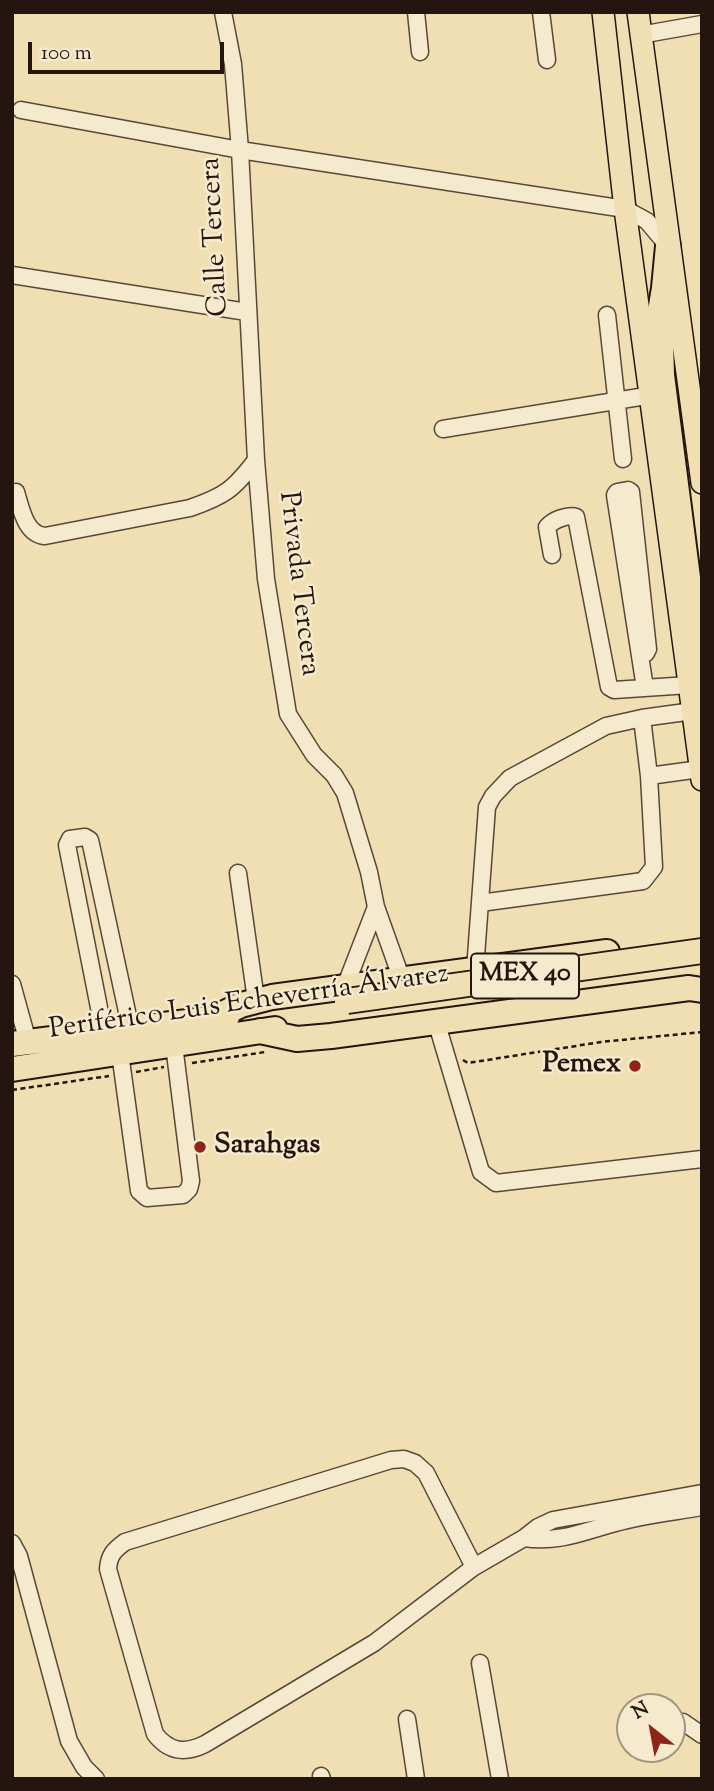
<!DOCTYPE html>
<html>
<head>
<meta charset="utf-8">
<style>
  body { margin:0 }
  #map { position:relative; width:714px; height:1791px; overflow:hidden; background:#efdfb3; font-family:"Sorts Mill Goudy",serif }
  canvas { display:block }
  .frame { position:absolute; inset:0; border:14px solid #25150f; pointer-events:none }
  .north { position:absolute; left:616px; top:1693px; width:70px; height:70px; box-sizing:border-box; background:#f5eace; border:2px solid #a29582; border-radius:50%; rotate:329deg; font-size:19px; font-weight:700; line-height:28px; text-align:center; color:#25150f }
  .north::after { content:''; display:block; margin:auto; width:24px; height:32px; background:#8f2418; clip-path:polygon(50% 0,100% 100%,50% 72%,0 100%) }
  .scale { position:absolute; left:28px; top:42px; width:196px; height:32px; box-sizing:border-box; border:4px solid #25150f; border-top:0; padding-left:9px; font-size:21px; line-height:24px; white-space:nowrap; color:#25150f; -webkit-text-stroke:5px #f5eace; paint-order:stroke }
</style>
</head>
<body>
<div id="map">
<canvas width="714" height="1791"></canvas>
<div class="frame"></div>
<div class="north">N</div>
<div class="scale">100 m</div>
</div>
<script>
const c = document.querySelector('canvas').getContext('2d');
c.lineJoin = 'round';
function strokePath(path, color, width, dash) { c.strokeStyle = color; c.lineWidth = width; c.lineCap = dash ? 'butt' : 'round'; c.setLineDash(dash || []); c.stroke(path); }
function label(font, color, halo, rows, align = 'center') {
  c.font = font + ' "Sorts Mill Goudy",serif'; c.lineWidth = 5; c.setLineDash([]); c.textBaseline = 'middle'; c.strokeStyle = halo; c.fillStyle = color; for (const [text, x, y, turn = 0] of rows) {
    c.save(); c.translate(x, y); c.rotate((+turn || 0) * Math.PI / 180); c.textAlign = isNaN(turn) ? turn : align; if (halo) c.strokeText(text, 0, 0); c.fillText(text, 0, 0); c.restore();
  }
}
const minor = new Path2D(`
  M223,12l10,52 7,86 16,310 10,119 22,135 26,41 20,20 11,18 24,79 7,35 26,73
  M416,12l4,40
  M541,12l6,48
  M640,35l62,-11
  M21,110l219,40 385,59 22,12 21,25
  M12,275l235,37
  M607,315l16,144
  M443,429l209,-34
  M16,492c5,16 9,42 29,44l145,-28c35,-12 44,-19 66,-48
  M552,555l-5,-28c6,-7 21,-13 29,-10l33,170 5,3 75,-5
  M640,656l6,-3 2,-4 -17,-157 -3,-2 -11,2 -2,3 30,193
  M649,776l51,-7
  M238,873l18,127
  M480,903l163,-22 11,-14 -5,-91 -7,-58
  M475,970l12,-163 6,-11 17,-18 96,-52 36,-8 51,-7
  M12,984l16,58
  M345,987l31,-80
  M436,1021l45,151 15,11 206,-24
  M104,1033l-37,-188 3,-6 15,-2 5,3 41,190
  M120,1053l19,138 8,7 36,-3 6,-6 2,-8 -17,-136
  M404,1459l11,4 11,10 48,94 -100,76 -169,101c-20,10 -36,8 -50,-10l-47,-165c1,-14 6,-19 17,-27l266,-82z
  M524,1538c35,5 58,-6 91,-15 28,-8 58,-11 87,-16
  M12,1543l7,13 50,185 15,26 12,12
  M474,1567l50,-29 14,-11 15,-7 149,-27
  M480,1663l20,116
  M407,1719l9,60
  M683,1722l19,13
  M321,1776l1,3`);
const major = new Path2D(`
  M603,12l22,197 77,571
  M638,12l64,471`);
const highway = new Path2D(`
  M664,288l-4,24 2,63 40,312
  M666,302l-2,-14 4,-42
  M212,1019l29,-14 31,-8 335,-45
  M260,1031l37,8 34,-3 358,-48 13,2
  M12,1044l215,-27
  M12,1069l263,-40`);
strokePath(minor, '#584838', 19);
strokePath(major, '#25150f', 24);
strokePath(highway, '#25150f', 28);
strokePath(new Path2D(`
  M463,1060l5,3 133,-21 101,-10
  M192,1063l73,-11
  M136,1072l28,-5
  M12,1090l97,-14`), '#25150f', 2.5, [5, 3.5]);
strokePath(minor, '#f5eace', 16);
strokePath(major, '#efdfb3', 21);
strokePath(highway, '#efdfb3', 24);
const highwayBridge = new Path2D(`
  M347,1001l355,-50`);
strokePath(highwayBridge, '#25150f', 28, []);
strokePath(highwayBridge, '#efdfb3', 24);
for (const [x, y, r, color] of [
  [635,1066,7,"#8f2418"],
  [200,1147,7,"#8f2418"]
]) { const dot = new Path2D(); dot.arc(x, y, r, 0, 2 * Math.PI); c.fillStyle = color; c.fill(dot); strokePath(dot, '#f5eace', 2.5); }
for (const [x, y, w] of [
  [525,976,108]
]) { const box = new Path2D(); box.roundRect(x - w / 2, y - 22.5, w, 45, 5); c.fillStyle = '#f5eace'; c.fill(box); strokePath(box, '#25150f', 2); }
label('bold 26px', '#25150f', null, [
  ["MEX 40",525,976]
]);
label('28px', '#25150f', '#f5eace', [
  ["Calle Tercera",217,237,-93],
  ["Privada Tercera",297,584,83],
  ["Periférico Luis Echeverría Álvarez",249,1004,-8]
]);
label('bold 28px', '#25150f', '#f5eace', [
  ["Pemex",621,1066],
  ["Sarahgas",214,1147,"left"]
], 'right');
</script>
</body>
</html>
